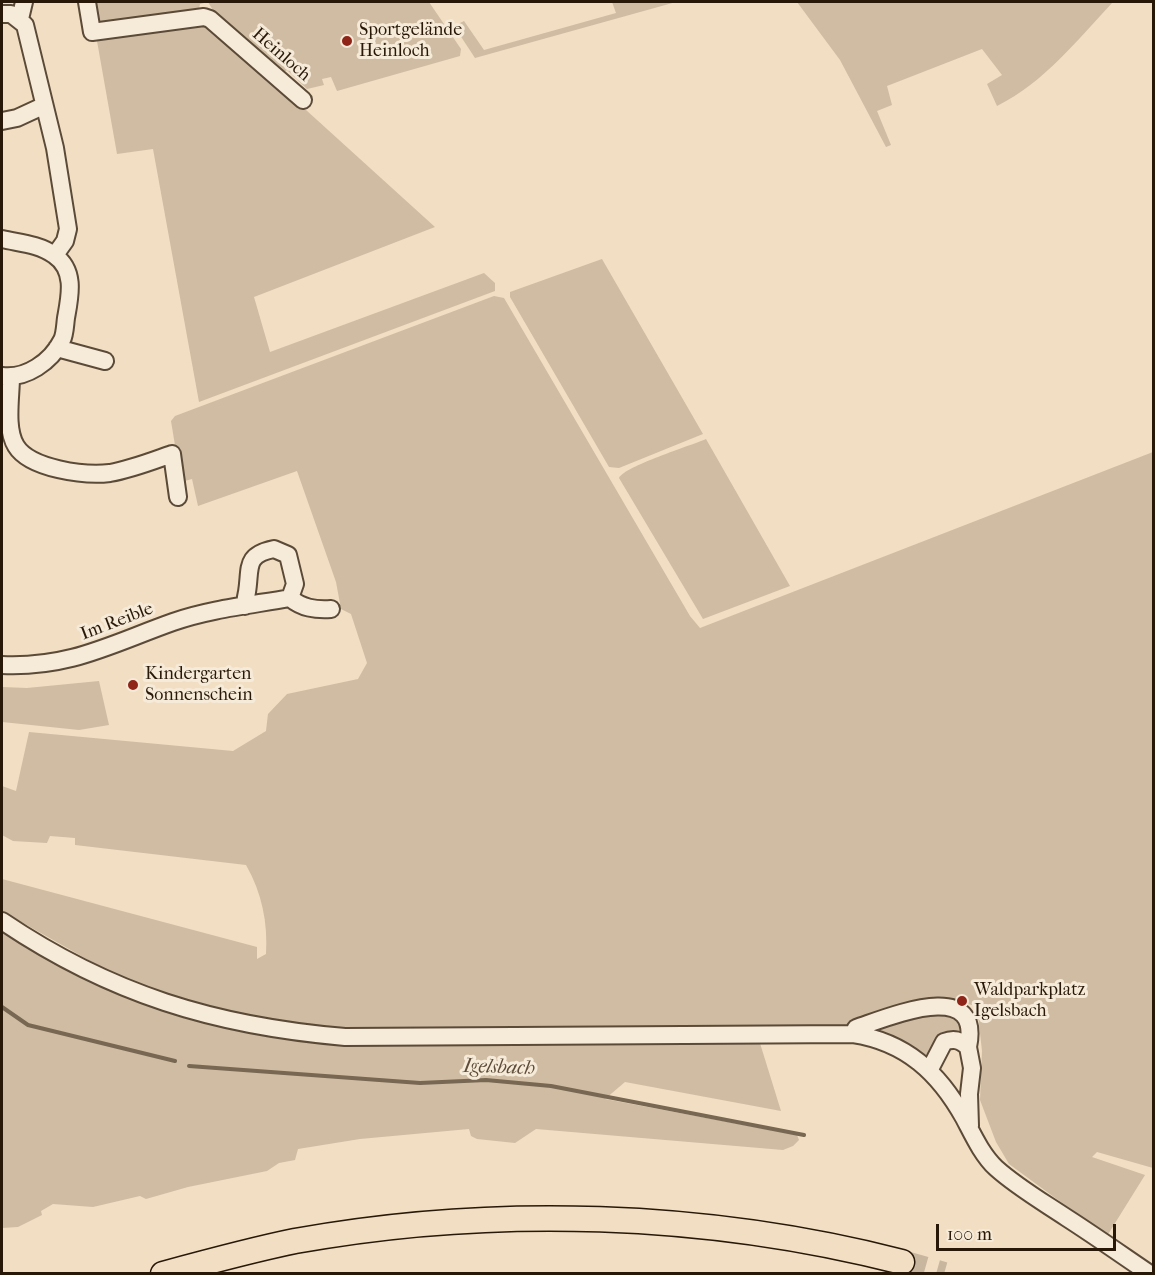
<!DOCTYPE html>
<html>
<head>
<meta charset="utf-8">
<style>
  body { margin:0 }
  #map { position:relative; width:1155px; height:1275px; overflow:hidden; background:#f1dec3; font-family:"IM FELL French Canon",serif }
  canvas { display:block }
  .frame { position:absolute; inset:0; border:3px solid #281808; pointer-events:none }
  .scale { position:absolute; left:936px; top:1224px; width:180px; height:27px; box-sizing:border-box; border:3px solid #281808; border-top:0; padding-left:8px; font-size:18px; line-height:21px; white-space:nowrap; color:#281808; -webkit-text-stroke:4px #f6ead8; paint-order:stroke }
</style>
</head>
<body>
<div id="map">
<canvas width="1155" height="1275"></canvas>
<div class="frame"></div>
<div class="scale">100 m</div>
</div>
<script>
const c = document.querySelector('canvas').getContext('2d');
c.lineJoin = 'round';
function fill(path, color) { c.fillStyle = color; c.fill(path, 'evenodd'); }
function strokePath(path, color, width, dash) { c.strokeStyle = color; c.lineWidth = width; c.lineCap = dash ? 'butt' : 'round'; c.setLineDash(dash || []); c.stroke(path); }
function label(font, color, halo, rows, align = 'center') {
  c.font = font + ' "IM FELL French Canon",serif'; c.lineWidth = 6; c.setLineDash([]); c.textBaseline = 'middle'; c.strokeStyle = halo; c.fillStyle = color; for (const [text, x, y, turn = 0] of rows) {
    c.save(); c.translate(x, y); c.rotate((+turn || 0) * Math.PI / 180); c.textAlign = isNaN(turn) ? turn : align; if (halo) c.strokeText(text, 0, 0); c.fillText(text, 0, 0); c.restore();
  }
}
fill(new Path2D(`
  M92,2h337l32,47 -1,7 -123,35 -6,-14 -9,2 2,6 -17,4 -20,-19 -9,6 -58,-54 -12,-20 -8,2 -1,5 -102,15z
  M612,2h64l-201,56 -21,-32 10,-5 20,29 132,-37z
  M797,2h316c-36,38 -68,80 -116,104l-10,-22 15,-9 -20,-26 -95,37 5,19 -15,6 14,34 -5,2 -46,-87z
  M209,22l226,205 -181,70 16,55 214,-79 11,10v8l-296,111 -46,-253 -36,5 -20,-113 4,-6z
  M602,259l101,175 -84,34 -10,-1 -99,-170v-5z
  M494,296l10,2 186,318 10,12 453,-176v716l-56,-16 -5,5 53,18 -38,61 -98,-72 -13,-22 -16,-42 2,-49 -5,-45 -33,-7 -107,32 -500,-1 -119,-17 -98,-35 -118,-67v-32l255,68v12l9,-5c2,-31 -4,-61 -20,-89l-171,-20v-7l-25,-2 -3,7 -34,-2 -11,-6v-49l14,5 13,-59 204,19 33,-20 2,-17 19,-20 71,-15 9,-16 -16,-49 -10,-5 -5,-27 -39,-111 -99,35 -6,-27 -11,3 -10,-61 4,-5z
  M706,439l84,147 -87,33 -84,-141c6,-12 71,-32 87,-39z
  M99,681l10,44 -30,5 -77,-8v-35l25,1z
  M2,928l247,102 510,10 22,71 -156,-29 -20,17 192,36 2,5 -6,6 -10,4 -247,-21 -21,14 -38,-4 -6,-3 -2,-7 -109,10 -62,10 -3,11 -16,3 -12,8 -79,16 -42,12 -6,-3 -47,11 -40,-3 -12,7 1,4 -24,12 -16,1z
  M915,1011l43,3 8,20 -18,-2 -13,6 -5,15 -6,2 -27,-17 -34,-8z`), '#cfbca3');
strokePath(new Path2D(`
  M2,1007l26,18 147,36
  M189,1066l231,17 66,-3 65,6 253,49`), '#786752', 4);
strokePath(new Path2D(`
  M902,1262l42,12`), '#c9b69e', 24, [24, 12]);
const minor = new Path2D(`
  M87,2l5,30 112,-15 6,2 93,81
  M2,14h9l14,11 30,123 13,81 -3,12 -10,14
  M20,19l4,-17
  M2,121l15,-3 26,-12
  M2,239c17,4 37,5 52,16 22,15 16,41 12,63 -1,7 -1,16 -4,22 -11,22 -36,39 -60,36
  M57,348l48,13
  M11,377c0,20 -6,51 5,69 14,23 69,30 94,27 22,-4 42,-12 62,-19l6,43
  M290,598c12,10 25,12 41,11
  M2,665c68,3 109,-21 171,-43 37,-13 78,-17 117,-24l5,-14 -7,-29 -14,-6c-30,6 -23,19 -27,43 -1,5 -2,9 -2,14
  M2,921c108,73 213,105 343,116l508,-3c53,8 86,39 111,84 9,17 18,37 32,50 21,19 47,34 71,50 28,18 55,37 83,56
  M853,1034l3,-6c31,-10 127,-52 112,19
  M930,1069l14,-27c10,-4 16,-2 24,5l4,21 -3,26 1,32`);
const highway = new Path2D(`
  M163,1274c44,-12 88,-24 132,-33 199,-36 412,-29 607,21`);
strokePath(minor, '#5a4a37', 20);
strokePath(highway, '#281808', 27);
strokePath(minor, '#f6ead8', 16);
strokePath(highway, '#f1dec3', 24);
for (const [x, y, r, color] of [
  [347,41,6,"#8f2418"],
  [133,685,6,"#8f2418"],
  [962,1001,6,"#8f2418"]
]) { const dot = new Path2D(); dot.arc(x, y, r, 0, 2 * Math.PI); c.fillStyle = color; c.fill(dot); strokePath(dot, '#f6ead8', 2); }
label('18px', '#281808', '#f6ead8', [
  ["Sportgelände",359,31],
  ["Heinloch",359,52],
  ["Kindergarten",145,675],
  ["Sonnenschein",145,696],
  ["Waldparkplatz",974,991],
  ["Igelsbach",974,1012]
], 'left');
label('18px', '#281808', '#f6ead8', [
  ["Heinloch",281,55,41],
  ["Im Reible",117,622,-21]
]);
label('italic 20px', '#5d4c39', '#f6ead8', [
  ["Igelsbach",499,1068,2]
]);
</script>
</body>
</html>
